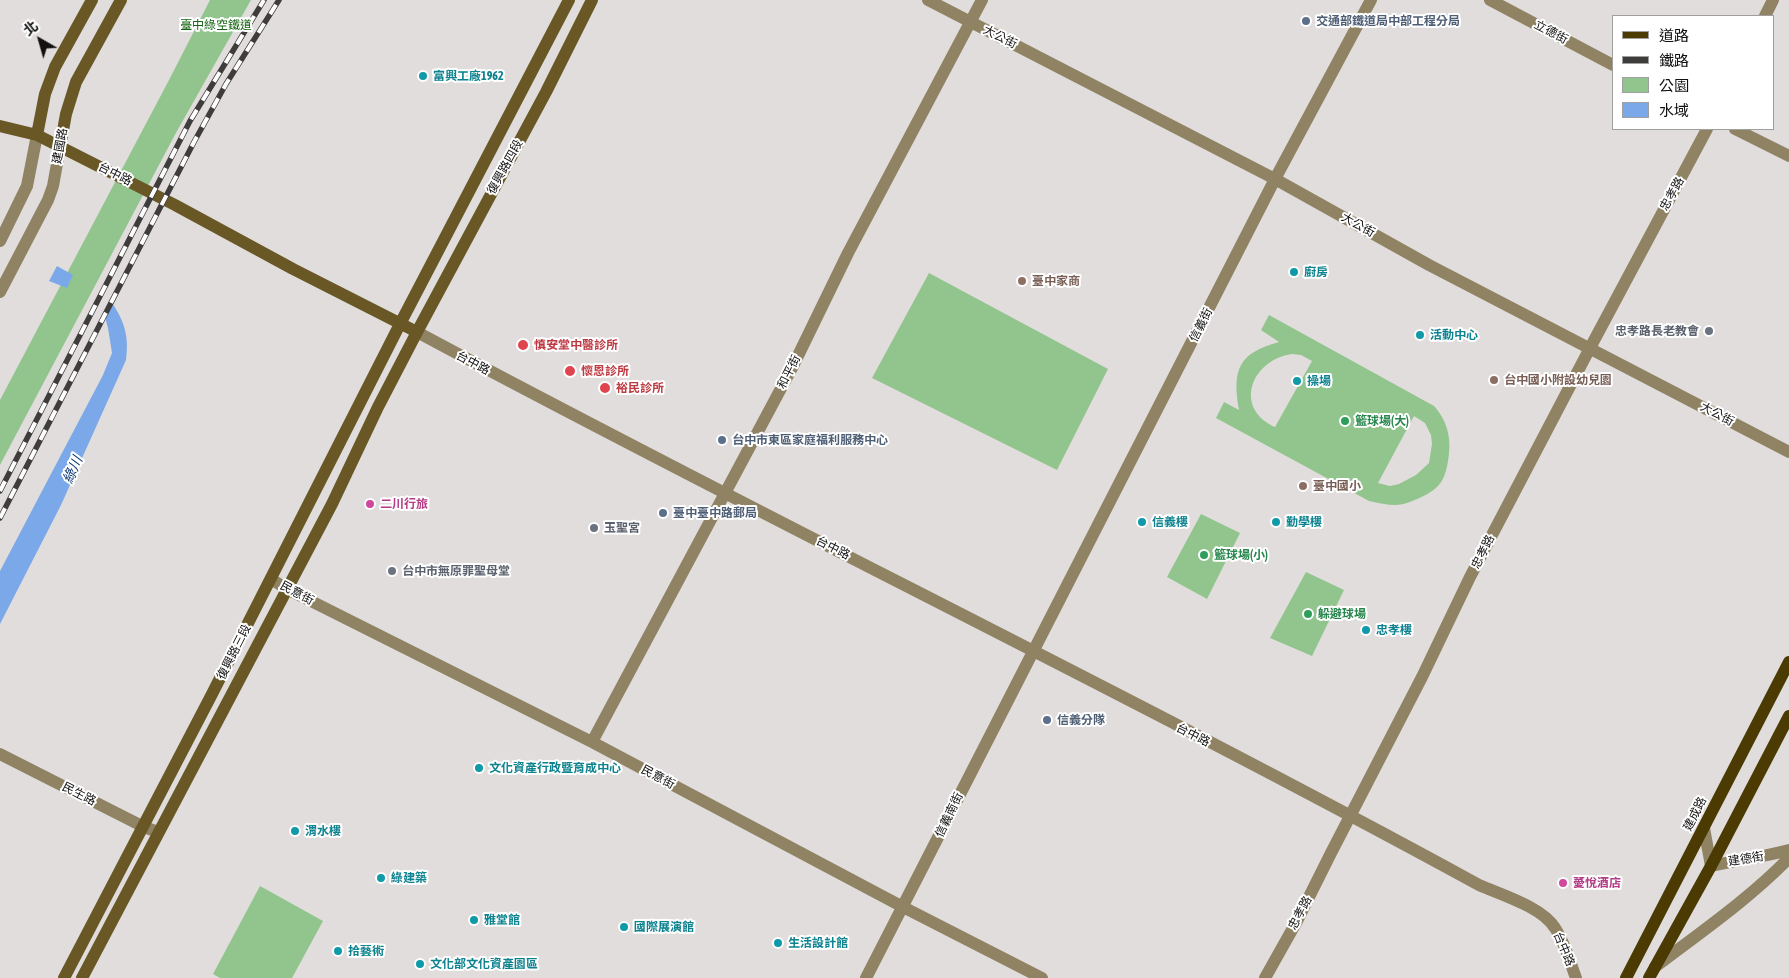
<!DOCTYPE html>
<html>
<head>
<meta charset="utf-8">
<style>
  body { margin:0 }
  #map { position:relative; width:1789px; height:978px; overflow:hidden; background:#e1dddc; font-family:"Asap Condensed","Noto Sans TC",sans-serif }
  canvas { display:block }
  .legend { position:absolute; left:1612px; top:15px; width:162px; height:115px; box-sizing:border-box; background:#fff; border:1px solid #a09f9f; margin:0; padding:6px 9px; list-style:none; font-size:15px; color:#121010 }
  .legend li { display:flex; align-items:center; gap:10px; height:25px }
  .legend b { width:25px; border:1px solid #a09f9f }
  .north { position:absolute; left:15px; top:15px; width:50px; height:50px; -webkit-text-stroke:4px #fff; paint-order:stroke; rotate:322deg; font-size:14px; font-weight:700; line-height:20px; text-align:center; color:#121010 }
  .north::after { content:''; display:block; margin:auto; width:18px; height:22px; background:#121010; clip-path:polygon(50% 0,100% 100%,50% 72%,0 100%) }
</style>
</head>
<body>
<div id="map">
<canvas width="1789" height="978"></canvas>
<ul class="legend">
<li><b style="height:6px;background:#4b3a02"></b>道路</li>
<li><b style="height:6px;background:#3f3c3c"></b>鐵路</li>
<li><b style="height:14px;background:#92c58e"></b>公園</li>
<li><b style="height:14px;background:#7aa8e8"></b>水域</li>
</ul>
<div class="north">北</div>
</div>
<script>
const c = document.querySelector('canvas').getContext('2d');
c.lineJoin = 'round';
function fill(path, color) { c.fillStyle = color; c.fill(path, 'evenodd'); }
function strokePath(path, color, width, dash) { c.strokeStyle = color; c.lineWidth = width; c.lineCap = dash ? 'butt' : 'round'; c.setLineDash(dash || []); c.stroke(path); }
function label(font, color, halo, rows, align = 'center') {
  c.font = font + ' "Asap Condensed","Noto Sans TC",sans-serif'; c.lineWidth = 4; c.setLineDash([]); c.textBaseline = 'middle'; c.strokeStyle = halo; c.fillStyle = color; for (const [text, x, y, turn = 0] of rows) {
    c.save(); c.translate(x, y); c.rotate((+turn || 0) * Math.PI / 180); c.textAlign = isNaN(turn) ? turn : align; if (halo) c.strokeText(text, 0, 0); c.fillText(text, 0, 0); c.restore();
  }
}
fill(new Path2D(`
  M210,0h41l-74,131 -177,334v-65l169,-320z
  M929,273l179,96 -51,101 -185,-92z
  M1269,315l165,91c12,13 17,30 15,47 -1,10 -3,25 -11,33 -7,8 -31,19 -42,19 -9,0 -18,-2 -27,-4l-153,-83 8,-16 15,8c-7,-40 -1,-57 40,-68l-18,-12zM1292,354l9,1 11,6 -37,66c-42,-19 -24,-67 17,-73zM1414,416l11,7 6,12 1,9 -3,19 -13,12 -17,9 -9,2 -12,-3z
  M1201,514l39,19 -33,66 -40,-22z
  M1306,572l38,18 -32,66 -42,-18z
  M260,886l63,35 -31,57h-72l-7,-4z`), '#92c58e');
fill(new Path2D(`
  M57,266l16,9 -6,13 -18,-7z
  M112,303c13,19 17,34 14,57l-65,145 -61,119v-53l103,-196 9,-22 -4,-25 -3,-11z`), '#7aa8e8');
strokePath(new Path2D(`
  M928,0l347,179 154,86 360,187
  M1490,0l123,65
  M1765,16l8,-16
  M1735,129l54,27
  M271,579l16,10 305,153 311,165 139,71
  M592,742l201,-376 55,-113 134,-253
  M0,754l144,73 14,5
  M1704,828l7,38c26,-6 52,-9 78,-16
  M1655,967c46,-35 94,-68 134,-109
  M866,978l409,-799 96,-179
  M1265,978l32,-57 34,-68 91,-176 48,-100 120,-229 117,-219`), '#8f8364', 12);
strokePath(new Path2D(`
  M0,241l27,-55 10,-51
  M0,292l48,-92 5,-14 7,-39
  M417,332c352,189 712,362 1062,553 23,10 63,22 76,43 10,15 15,34 21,50`), '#8f8364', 12);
strokePath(new Path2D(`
  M0,126l37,9 138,70 118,64 124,63
  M37,135l8,-41 10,-27 37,-67
  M60,147l6,-33 10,-32 45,-82
  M64,978l148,-284 188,-370 169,-324
  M82,978l250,-474 46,-97 39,-75 129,-240 46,-92`), '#695826', 12);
strokePath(new Path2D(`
  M1626,978l163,-316
  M1649,978l62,-112 78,-150`), '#4b3a02', 12);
const rail = new Path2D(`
  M0,491l190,-370 74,-121
  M0,518l194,-376 32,-58 53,-84`);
strokePath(rail, '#3f3c3c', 5.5);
strokePath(rail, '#fff', 4, [11]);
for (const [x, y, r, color] of [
  [1306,21,5,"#5c6f8a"],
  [423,76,5,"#0f9aa8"],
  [1294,272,5,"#0f9aa8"],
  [1022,281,5,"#8d6e63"],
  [1709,331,5,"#6b7280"],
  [1420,335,5,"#0f9aa8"],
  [523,345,6,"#e0444e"],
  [570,371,6,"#e0444e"],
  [1494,380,5,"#8d6e63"],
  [1297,381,5,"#0f9aa8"],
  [605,388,6,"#e0444e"],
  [1345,421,5,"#2e9e5b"],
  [722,440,5,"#5c6f8a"],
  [1303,486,5,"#8d6e63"],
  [370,504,5,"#d1479c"],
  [663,513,5,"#5c6f8a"],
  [1142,522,5,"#0f9aa8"],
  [1276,522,5,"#0f9aa8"],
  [594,528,5,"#6b7280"],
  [1204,555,5,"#2e9e5b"],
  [392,571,5,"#6b7280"],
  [1308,614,5,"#2e9e5b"],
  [1366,630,5,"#0f9aa8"],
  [1047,720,5,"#5c6f8a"],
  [479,768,5,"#0f9aa8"],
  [295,831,5,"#0f9aa8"],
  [381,878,5,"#0f9aa8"],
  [1563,883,5,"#d1479c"],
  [474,920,5,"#0f9aa8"],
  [624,927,5,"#0f9aa8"],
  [778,943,5,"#0f9aa8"],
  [338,951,5,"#0f9aa8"],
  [420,964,5,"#0f9aa8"]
]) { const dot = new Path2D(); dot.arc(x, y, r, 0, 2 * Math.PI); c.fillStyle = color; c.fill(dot); strokePath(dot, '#fff', 2); }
label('bold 12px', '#4e5e75', '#fff', [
  ["交通部鐵道局中部工程分局",1316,21],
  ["台中市東區家庭福利服務中心",732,440],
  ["臺中臺中路郵局",673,513],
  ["信義分隊",1057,720]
], 'left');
label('12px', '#176514', '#fff', [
  ["臺中綠空鐵道",216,25]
]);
label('12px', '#121010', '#fff', [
  ["立德街",1551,32,28],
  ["大公街",1000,37,27],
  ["建國路",60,146,-80],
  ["復興路四段",505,167,-61],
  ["台中路",115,174,27],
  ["忠孝路",1672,194,-61],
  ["大公街",1358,225,29],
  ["信義街",1201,325,-63],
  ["台中路",473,363,28],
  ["和平街",789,372,-63],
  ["大公街",1717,414,28],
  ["台中路",833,548,27],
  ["忠孝路",1483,552,-63],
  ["民意街",297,593,28],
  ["復興路三段",234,652,-63],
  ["台中路",1193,735,27],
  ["民意街",658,777,28],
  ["民生路",79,794,27],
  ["建成路",1695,814,-63],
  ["信義南街",949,815,-64],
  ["建德街",1746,859,-9],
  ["忠孝路",1300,913,-62],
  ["台中路",1564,949,67]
]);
label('bold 12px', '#0d838f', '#fff', [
  ["富興工廠1962",433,76],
  ["廚房",1304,272],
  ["活動中心",1430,335],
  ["操場",1307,381],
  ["信義樓",1152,522],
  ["勤學樓",1286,522],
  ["忠孝樓",1376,630],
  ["文化資產行政暨育成中心",489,768],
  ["渭水樓",305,831],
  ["綠建築",391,878],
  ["雅堂館",484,920],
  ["國際展演館",634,927],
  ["生活設計館",788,943],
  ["拾藝術",348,951],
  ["文化部文化資產園區",430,964]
], 'left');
label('bold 12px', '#785e54', '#fff', [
  ["臺中家商",1032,281],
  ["台中國小附設幼兒園",1504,380],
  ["臺中國小",1313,486]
], 'left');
label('bold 12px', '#5b616d', '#fff', [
  ["忠孝路長老教會",1699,331,"right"],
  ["玉聖宮",604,528],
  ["台中市無原罪聖母堂",402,571]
], 'left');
label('bold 12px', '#be3a42', '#fff', [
  ["慎安堂中醫診所",534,345],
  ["懷恩診所",581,371],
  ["裕民診所",616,388]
], 'left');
label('bold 12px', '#27864d', '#fff', [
  ["籃球場(大)",1355,421],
  ["籃球場(小)",1214,555],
  ["躲避球場",1318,614]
], 'left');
label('bold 12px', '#b23c85', '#fff', [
  ["二川行旅",380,504],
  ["薆悅酒店",1573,883]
], 'left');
label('italic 14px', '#103c75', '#fff', [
  ["綠川",73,470,-67]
]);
</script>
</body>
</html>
